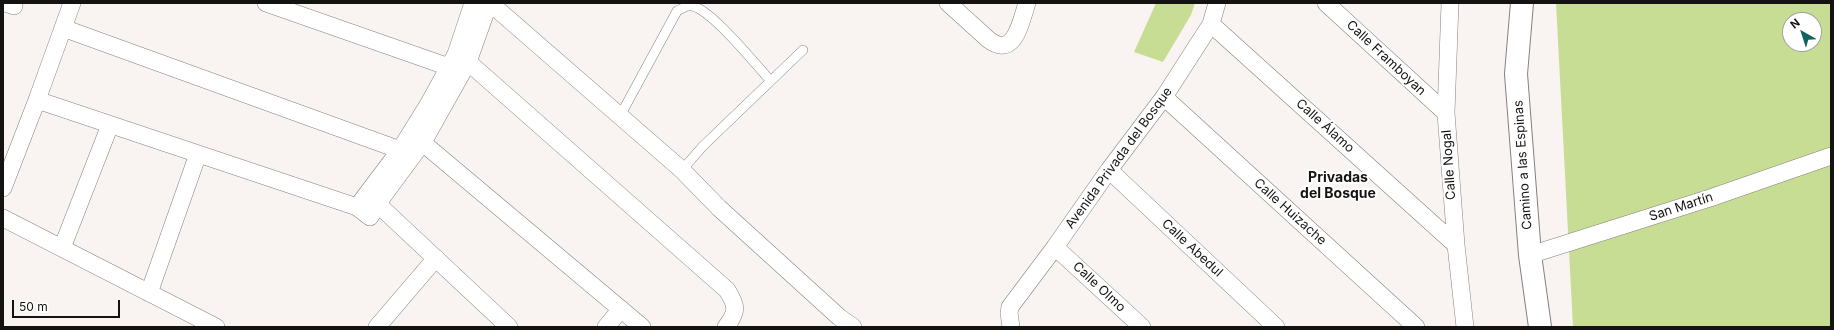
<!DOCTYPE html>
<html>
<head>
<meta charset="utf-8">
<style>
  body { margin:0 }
  #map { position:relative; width:1834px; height:330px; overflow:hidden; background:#f9f4f1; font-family:Inter,sans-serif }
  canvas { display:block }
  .frame { position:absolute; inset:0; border:4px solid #151312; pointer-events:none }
  .north { position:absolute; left:1782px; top:12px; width:40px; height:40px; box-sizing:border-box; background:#fff; border:1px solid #a1a1a0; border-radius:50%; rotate:321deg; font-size:11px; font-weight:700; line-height:16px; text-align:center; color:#151312 }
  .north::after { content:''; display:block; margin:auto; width:14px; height:18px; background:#126260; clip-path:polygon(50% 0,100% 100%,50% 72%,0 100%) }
  .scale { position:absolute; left:12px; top:300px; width:108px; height:18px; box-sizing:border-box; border:2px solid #151312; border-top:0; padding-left:5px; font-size:12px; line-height:14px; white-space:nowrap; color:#151312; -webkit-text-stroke:3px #fff; paint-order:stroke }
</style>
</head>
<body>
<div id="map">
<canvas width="1834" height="330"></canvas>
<div class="frame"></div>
<div class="north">N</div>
<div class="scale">50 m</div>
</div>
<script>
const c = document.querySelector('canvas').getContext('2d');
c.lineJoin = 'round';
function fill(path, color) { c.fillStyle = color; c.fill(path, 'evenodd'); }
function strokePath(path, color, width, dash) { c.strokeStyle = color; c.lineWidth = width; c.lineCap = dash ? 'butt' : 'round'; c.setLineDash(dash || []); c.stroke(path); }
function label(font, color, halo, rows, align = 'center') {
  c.font = font + ' Inter,sans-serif'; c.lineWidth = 4; c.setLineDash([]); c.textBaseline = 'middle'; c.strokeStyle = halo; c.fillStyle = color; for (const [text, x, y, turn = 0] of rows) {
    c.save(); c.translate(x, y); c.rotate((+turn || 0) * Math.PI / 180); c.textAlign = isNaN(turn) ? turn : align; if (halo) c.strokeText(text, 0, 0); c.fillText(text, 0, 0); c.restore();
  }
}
fill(new Path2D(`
  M1156,3h39l-4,12 -28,47 -29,-10z
  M1556,3h275v324h-258zM1790,20h24v24h-24z`), '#c8dd94');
const lane = new Path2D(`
  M620,116l57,-105c4,-2 10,-6 15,-5 19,3 63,58 78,74
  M682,170l21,-24 100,-96`);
const street = new Path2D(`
  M5,3l9,3
  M266,3l183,64
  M490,3l192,167 37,38 120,109 14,10
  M948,3l41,37c26,19 32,-19 38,-37
  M1326,3l120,110
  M1450,3l-4,110 10,132 9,82
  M1211,24l245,221
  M63,28l337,122
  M456,54l12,8 259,228c10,16 11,21 -1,37
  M1164,97l252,230
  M37,100l320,107 13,10 8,-14 45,-61 45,-80 21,-59
  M411,133l231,194
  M1109,170l167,157
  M3,188l34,-88 35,-97
  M369,196l140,131
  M357,207l43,-57 28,-45 28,-51 17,-51
  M3,218l213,109
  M1055,247l87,80
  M62,248l48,-123
  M1530,255l180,-57 121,-42
  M149,293l49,-139
  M377,327l59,-69
  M606,327l15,-18
  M1011,327l-2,-14 1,-6 45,-60 54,-77 55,-73 47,-73 6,-21`);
const secondary = new Path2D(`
  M1522,3l-6,71 14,181 10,72`);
strokePath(lane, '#86817e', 10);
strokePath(street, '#86817e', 18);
strokePath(secondary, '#86817e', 24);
strokePath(lane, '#fff', 9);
strokePath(street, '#fff', 17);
strokePath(secondary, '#fff', 22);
label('13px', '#151312', '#fff', [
  ["Calle Framboyan",1386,58,43],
  ["Calle Álamo",1325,126,42],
  ["Avenida Privada del Bosque",1119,158,-54],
  ["Calle Nogal",1449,165,-94],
  ["Camino a las Espinas",1523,165,-94],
  ["San Martín",1681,207,-18],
  ["Calle Huizache",1290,212,42],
  ["Calle Abedul",1192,248,43],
  ["Calle Olmo",1099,287,43]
]);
label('bold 14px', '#151312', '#fff', [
  ["Privadas",1338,178],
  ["del Bosque",1338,194]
]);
</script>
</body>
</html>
